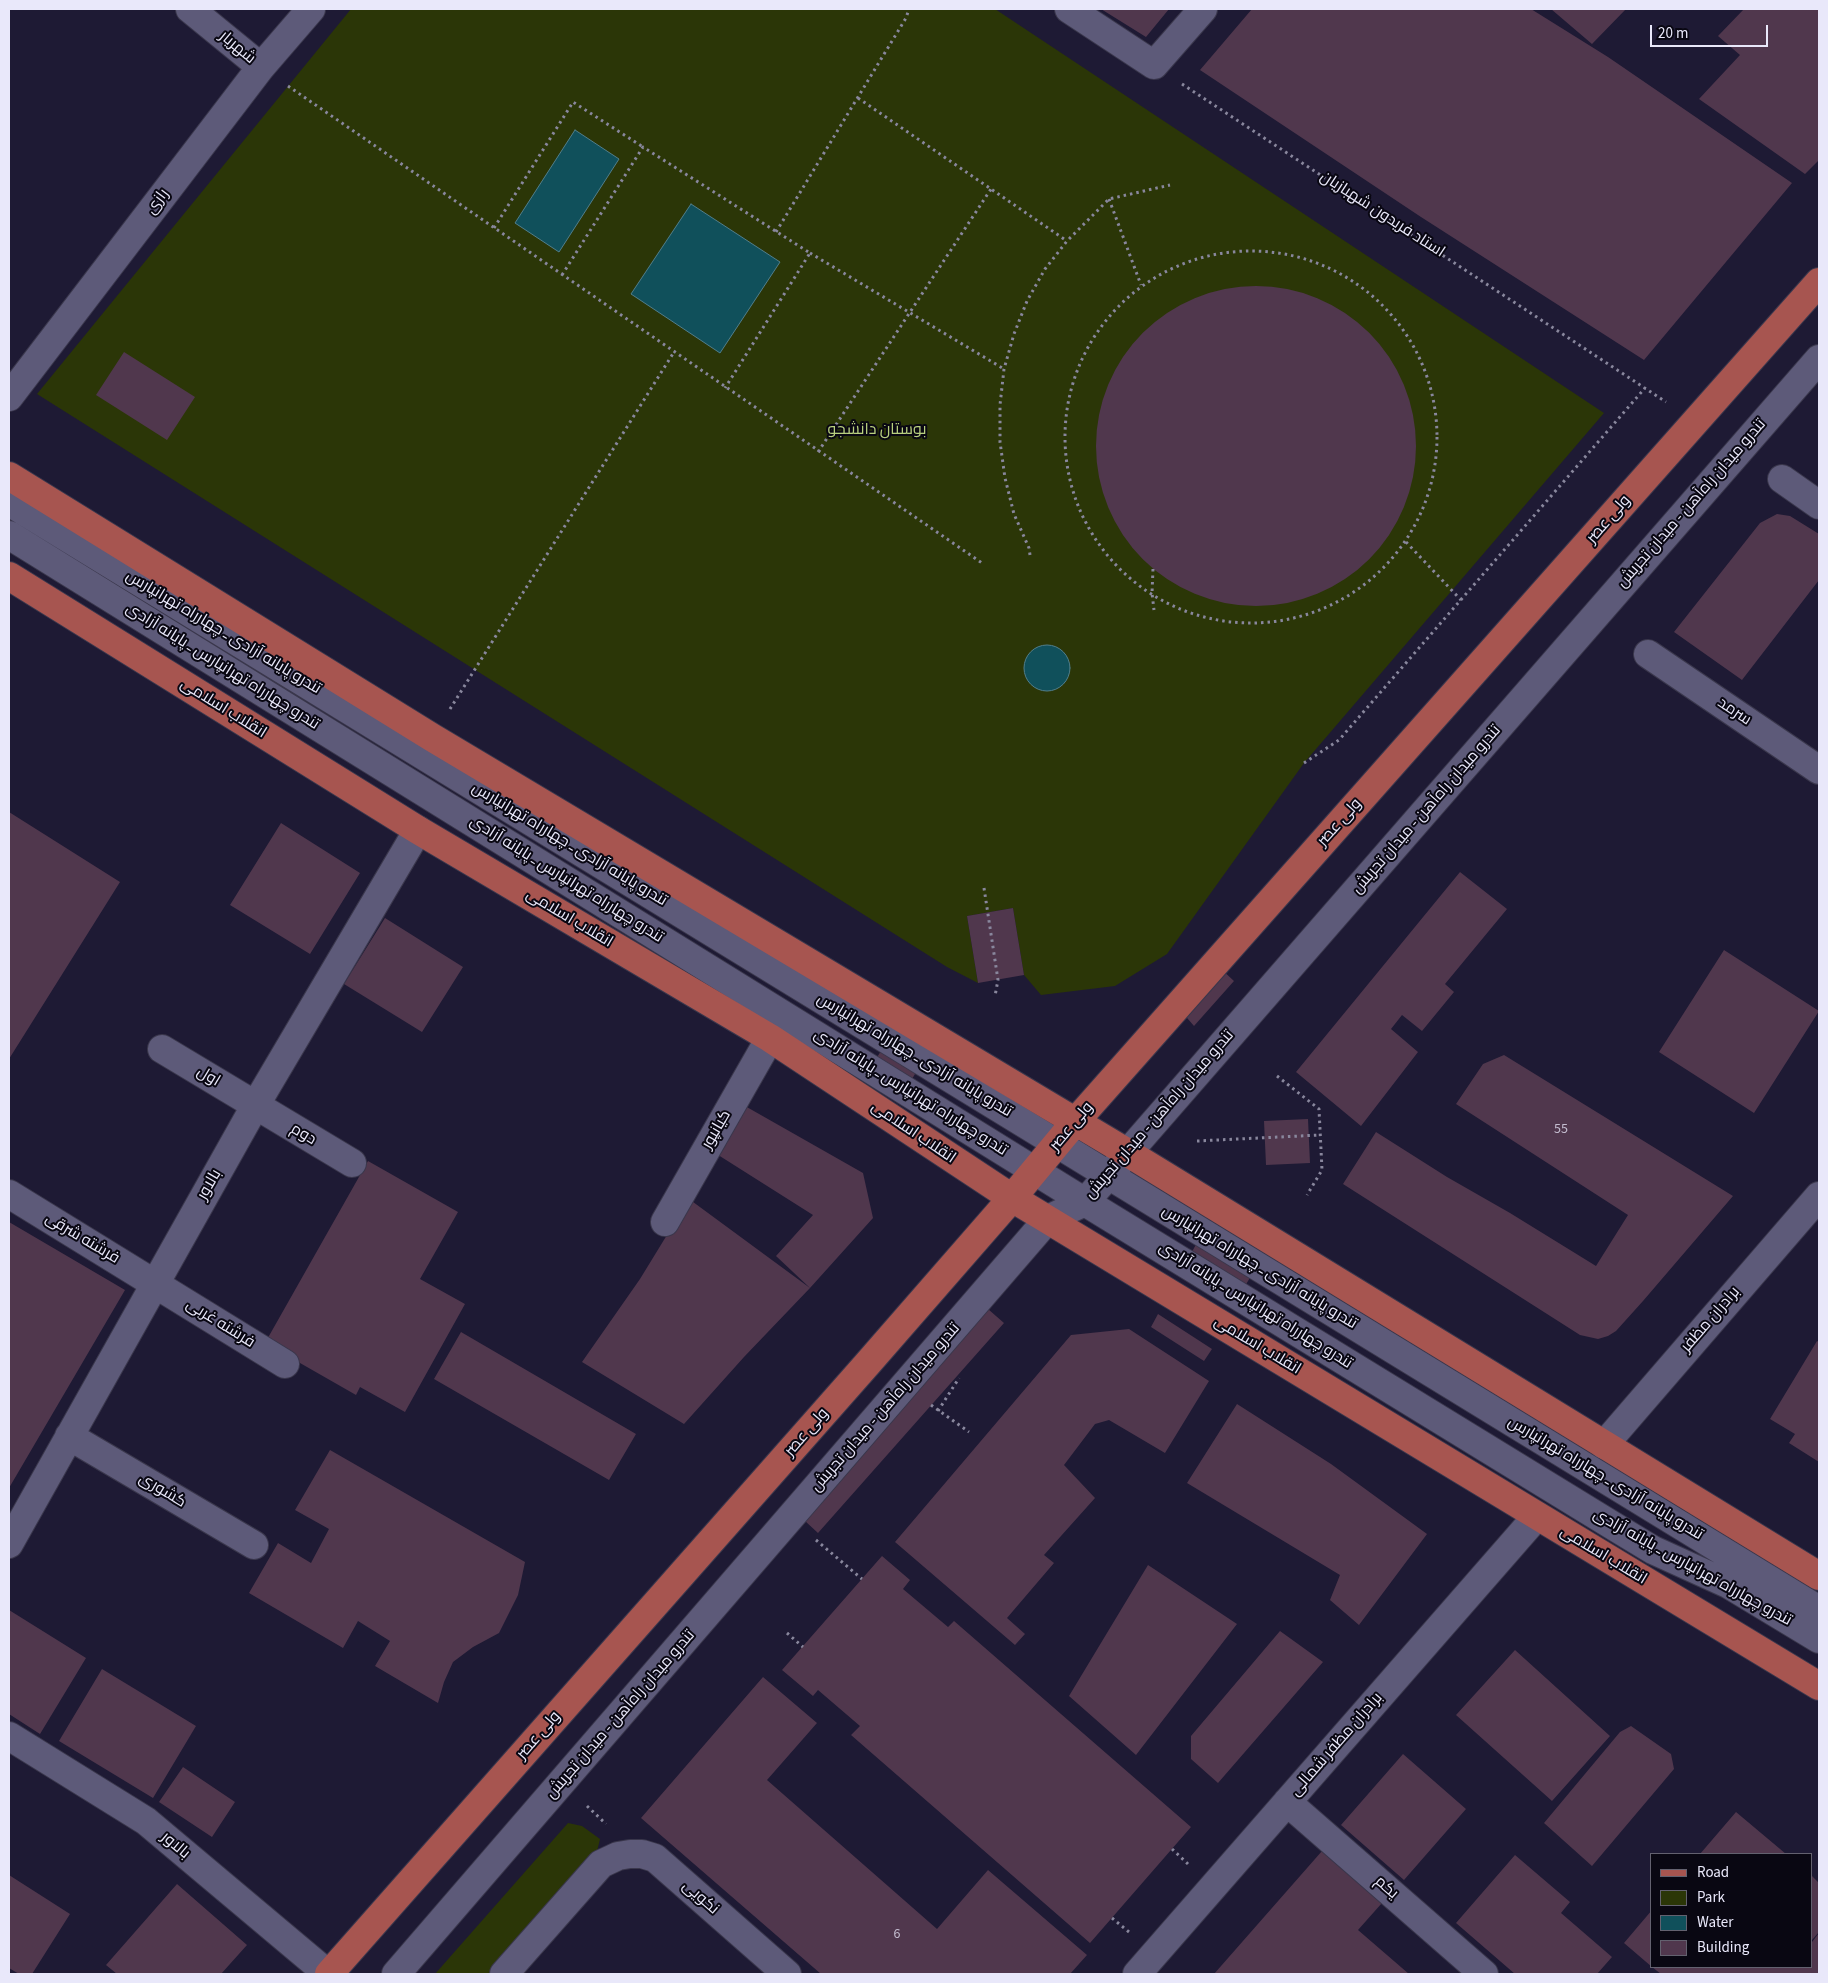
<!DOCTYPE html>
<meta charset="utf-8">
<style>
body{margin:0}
#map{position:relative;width:1828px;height:1983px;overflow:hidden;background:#1e1a34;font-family:"Source Sans 3",sans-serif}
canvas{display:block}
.frame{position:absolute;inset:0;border:10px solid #e9e8fa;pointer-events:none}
.legend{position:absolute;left:1650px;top:1853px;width:162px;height:115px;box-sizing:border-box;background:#090712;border:1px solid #63616f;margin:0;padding:6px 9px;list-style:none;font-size:15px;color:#e9e8fa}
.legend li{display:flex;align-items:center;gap:10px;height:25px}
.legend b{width:25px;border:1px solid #63616f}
.scale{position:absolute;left:1650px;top:25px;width:118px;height:22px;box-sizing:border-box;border:2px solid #e9e8fa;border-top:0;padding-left:6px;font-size:15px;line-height:18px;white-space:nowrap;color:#e9e8fa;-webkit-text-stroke:4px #090712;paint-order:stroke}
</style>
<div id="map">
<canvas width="1828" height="1983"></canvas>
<div class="frame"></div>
<ul class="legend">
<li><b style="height:6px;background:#a75550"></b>Road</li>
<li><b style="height:14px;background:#2b3607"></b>Park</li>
<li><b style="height:14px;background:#10505b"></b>Water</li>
<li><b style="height:14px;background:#50374d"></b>Building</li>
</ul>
<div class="scale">20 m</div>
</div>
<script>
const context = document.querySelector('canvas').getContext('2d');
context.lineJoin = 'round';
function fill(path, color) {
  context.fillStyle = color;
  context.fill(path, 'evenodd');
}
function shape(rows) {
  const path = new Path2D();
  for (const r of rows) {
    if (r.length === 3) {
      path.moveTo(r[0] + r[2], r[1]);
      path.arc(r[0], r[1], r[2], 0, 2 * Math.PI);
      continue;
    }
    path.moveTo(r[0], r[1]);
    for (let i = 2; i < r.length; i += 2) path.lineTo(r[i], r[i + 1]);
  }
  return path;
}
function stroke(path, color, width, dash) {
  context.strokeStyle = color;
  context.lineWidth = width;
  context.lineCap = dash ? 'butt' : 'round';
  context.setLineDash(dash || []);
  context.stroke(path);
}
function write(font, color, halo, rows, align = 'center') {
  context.font = font + ' "Source Sans 3",Cairo,sans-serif';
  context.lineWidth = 4;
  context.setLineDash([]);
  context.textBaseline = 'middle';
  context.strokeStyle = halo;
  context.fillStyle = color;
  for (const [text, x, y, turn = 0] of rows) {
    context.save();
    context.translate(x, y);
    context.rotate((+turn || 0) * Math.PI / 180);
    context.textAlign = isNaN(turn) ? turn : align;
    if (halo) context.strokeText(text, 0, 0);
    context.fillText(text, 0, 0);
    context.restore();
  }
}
fill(shape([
 [351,9,995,9,1604,413,1304,763,1167,954,1115,986,1041,995,1024,975,1013,908,967,916,978,983,947,967,37,394],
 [568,1823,582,1826,600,1839,596,1856,493,1974,435,1974]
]), '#2b3607');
const water = shape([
 [575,130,619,159,559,252,515,223,575,130],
 [691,204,780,262,720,353,631,294,691,204],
 [1047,668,23]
]);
fill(water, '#10505b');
stroke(water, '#517e8b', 1);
fill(shape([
 [1101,9,1169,9,1146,37],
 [1252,9,1531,9,1608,57,1792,183,1644,360,1421,217,1200,70],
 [1551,9,1626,9,1592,44],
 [1744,9,1819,9,1819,160,1805,174,1699,99,1740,55,1718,36],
 [1256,446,160],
 [124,352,195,397,167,440,96,395],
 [1777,514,1790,516,1819,534,1819,580,1742,680,1674,632,1760,523],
 [9,812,120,882,9,1059],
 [281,823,360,873,310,954,230,905],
 [1460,872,1507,909,1445,984,1454,992,1422,1031,1402,1015,1391,1029,1418,1052,1361,1126,1296,1072],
 [1013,908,1024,975,978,983,967,916],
 [385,918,463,967,422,1032,344,984],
 [1724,950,1819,1011,1754,1113,1659,1052],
 [1219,967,1234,981,1194,1026,1181,1011],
 [886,1043,921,1064,909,1084,874,1062],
 [1504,1055,1733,1196,1643,1301,1616,1331,1608,1336,1598,1339,1580,1335,1343,1184,1376,1132,1447,1177,1510,1213,1596,1266,1628,1215,1456,1104,1483,1064],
 [745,1106,863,1173,873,1218,810,1288,776,1256,813,1215,715,1153],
 [1308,1119,1310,1163,1266,1165,1264,1121],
 [368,1161,458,1212,420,1279,465,1304,405,1412,360,1387,356,1395,265,1343],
 [689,1199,810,1288,744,1357,684,1424,582,1362,640,1279],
 [9,1222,125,1290,9,1488],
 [1199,1239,1254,1271,1242,1291,1188,1259],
 [988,1309,1004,1323,818,1533,805,1521],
 [1158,1314,1212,1349,1204,1361,1151,1327],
 [1129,1329,1209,1381,1165,1453,1109,1420,1095,1424,1064,1465,1095,1498,1044,1555,1054,1563,1007,1618,1025,1634,1015,1645,895,1542,1071,1335],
 [461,1332,636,1434,609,1480,434,1379],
 [1817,1341,1819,1342,1819,1462,1789,1443,1795,1434,1770,1419],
 [1237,1404,1331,1464,1427,1534,1359,1625,1330,1600,1340,1575,1187,1483],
 [330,1450,525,1562,518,1595,499,1633,473,1647,453,1662,444,1682,438,1703,375,1666,390,1641,358,1621,343,1648,249,1593,278,1543,311,1563,329,1529,295,1510],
 [882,1556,910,1580,903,1589,948,1627,954,1621,1191,1827,1090,1943,851,1735,860,1726,818,1690,813,1696,782,1670],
 [1148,1565,1237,1624,1136,1755,1069,1696],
 [9,1610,86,1658,40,1734,9,1714],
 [1280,1631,1323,1662,1218,1783,1191,1759,1191,1736],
 [1515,1650,1610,1736,1552,1801,1456,1715],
 [102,1669,196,1726,153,1798,59,1741],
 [763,1677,817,1723,767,1780,937,1929,988,1870,1087,1955,1070,1974,821,1974,641,1818],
 [1631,1726,1671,1754,1674,1769,1592,1866,1544,1823,1620,1732],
 [1403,1754,1466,1809,1404,1880,1341,1825],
 [183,1767,235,1802,212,1837,159,1802],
 [1736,1812,1786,1854,1700,1854],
 [1322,1851,1382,1903,1358,1930,1409,1974,1214,1974],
 [1515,1855,1570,1902,1561,1913,1612,1957,1597,1974,1515,1974,1456,1923],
 [9,1875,70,1914,32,1974,19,1974,9,1968],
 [1812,1876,1819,1883,1819,1932,1812,1940],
 [177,1884,247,1945,221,1974,117,1974,106,1965],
 [1652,1910,1652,1967,1624,1943],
 [1819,1933,1819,1974,1661,1974,1652,1967,1790,1967,1786,1972,1790,1967,1812,1967,1812,1942]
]), '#50374d');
const minor = shape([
 [190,9,261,67],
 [1069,9,1154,65,1203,9],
 [9,397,261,67,311,9],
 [1782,479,1819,505],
 [9,502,1819,1610],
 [9,535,1085,1202,1620,1530,1653,1550,1728,1584,1819,1639],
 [1648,654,1819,770],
 [162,1049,352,1163],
 [9,1194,285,1364],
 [665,1222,770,1038],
 [69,1436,254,1545],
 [1604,1445,1819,1196],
 [9,1544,255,1106,418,830],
 [9,1736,146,1821,328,1974],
 [1287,1802,1484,1974],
 [396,1974,1048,1219,1085,1202,1819,359],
 [504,1974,601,1864,618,1856,630,1854,642,1854,655,1858,787,1974],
 [1137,1974,1537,1516]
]);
const major = shape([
 [9,476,433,738,1128,1153,1819,1576],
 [9,576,418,830,770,1038,1012,1198,1819,1686],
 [329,1974,869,1362,1012,1198,1075,1122,1819,282]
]);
stroke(minor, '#3a374c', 30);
stroke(major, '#3a374c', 30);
stroke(shape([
 [1182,84,1666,402],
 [288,86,982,563],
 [858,98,1067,241],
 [1109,199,1141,285],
 [494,228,573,102,643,147],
 [776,232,906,18,909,9],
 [1251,437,186],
 [810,253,1004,369],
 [562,275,643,147,810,253,725,388],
 [818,452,991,189],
 [1406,542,1461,600],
 [1030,555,1029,548,1014,514,1005,478,1000,442,1000,405,1004,369,1014,334,1027,301,1045,269,1067,241,1109,199,1170,185],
 [1153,569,1152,593,1154,610],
 [450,709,674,352],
 [1304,763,1339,740,1645,388],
 [984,888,998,980,995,996],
 [1277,1076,1319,1109,1322,1170,1307,1195],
 [1197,1141,1320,1135],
 [931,1405,969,1432],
 [938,1411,959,1378],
 [816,1540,862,1579],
 [787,1633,803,1647],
 [587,1806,606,1824],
 [1172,1849,1188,1864],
 [1112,1918,1129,1932]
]), '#89879d', 3, [2.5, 4]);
stroke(minor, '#5d5a79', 28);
stroke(major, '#a75550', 28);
write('14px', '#c3bccf', null, [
 ["55",1561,1130],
 ["6",897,1935]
]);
write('16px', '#e9e8fa', '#090712', [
 ["شهریار",237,48,40],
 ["رازی",158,202,-53],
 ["استاد فریدون شهبازیان",1382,215,33],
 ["تندرو میدان راه‌آهن - میدان تجریش",1692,504,-49],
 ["ولی عصر",1609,520,-49],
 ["تندرو پایانه آزادی ـ چهارراه تهرانپارس",223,633,31],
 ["تندرو چهارراه تهرانپارس ـ پایانه آزادی",222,667,32],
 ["انقلاب اسلامی",223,709,32],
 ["سرمد",1734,712,34],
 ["تندرو میدان راه‌آهن - میدان تجریش",1427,810,-49],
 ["ولی عصر",1340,823,-48],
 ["تندرو پایانه آزادی ـ چهارراه تهرانپارس",569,845,31],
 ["تندرو چهارراه تهرانپارس ـ پایانه آزادی",566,880,32],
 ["انقلاب اسلامی",569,919,31],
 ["تندرو پایانه آزادی ـ چهارراه تهرانپارس",914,1056,31],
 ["اول",208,1077,31],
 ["تندرو چهارراه تهرانپارس ـ پایانه آزادی",910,1093,32],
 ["تندرو میدان راه‌آهن - میدان تجریش",1160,1115,-49],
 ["ولی عصر",1072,1127,-50],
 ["کیانپور",717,1130,-60],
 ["انقلاب اسلامی",913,1133,34],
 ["دوم",303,1135,31],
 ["بالاور",210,1185,-60],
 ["فرشته شرقی",82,1239,31],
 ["تندرو پایانه آزادی ـ چهارراه تهرانپارس",1259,1268,31],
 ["تندرو چهارراه تهرانپارس ـ پایانه آزادی",1255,1306,32],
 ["برادران مظفر",1711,1320,-49],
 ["فرشته غربی",220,1324,32],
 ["انقلاب اسلامی",1257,1346,31],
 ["تندرو میدان راه‌آهن - میدان تجریش",886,1408,-49],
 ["ولی عصر",807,1433,-49],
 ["تندرو پایانه آزادی ـ چهارراه تهرانپارس",1605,1479,31],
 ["کشوری",162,1491,31],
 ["انقلاب اسلامی",1603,1556,31],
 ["تندرو چهارراه تهرانپارس ـ پایانه آزادی",1692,1568,29],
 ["تندرو میدان راه‌آهن - میدان تجریش",621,1715,-49],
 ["ولی عصر",539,1736,-49],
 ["برادران مظفر شمالی",1337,1745,-49],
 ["بالاور",175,1846,40],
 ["یکم",1386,1888,41],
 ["نکویی",700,1898,41]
]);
write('16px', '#b9d07f', '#090712', [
 ["بوستان دانشجو",877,430]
]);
</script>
